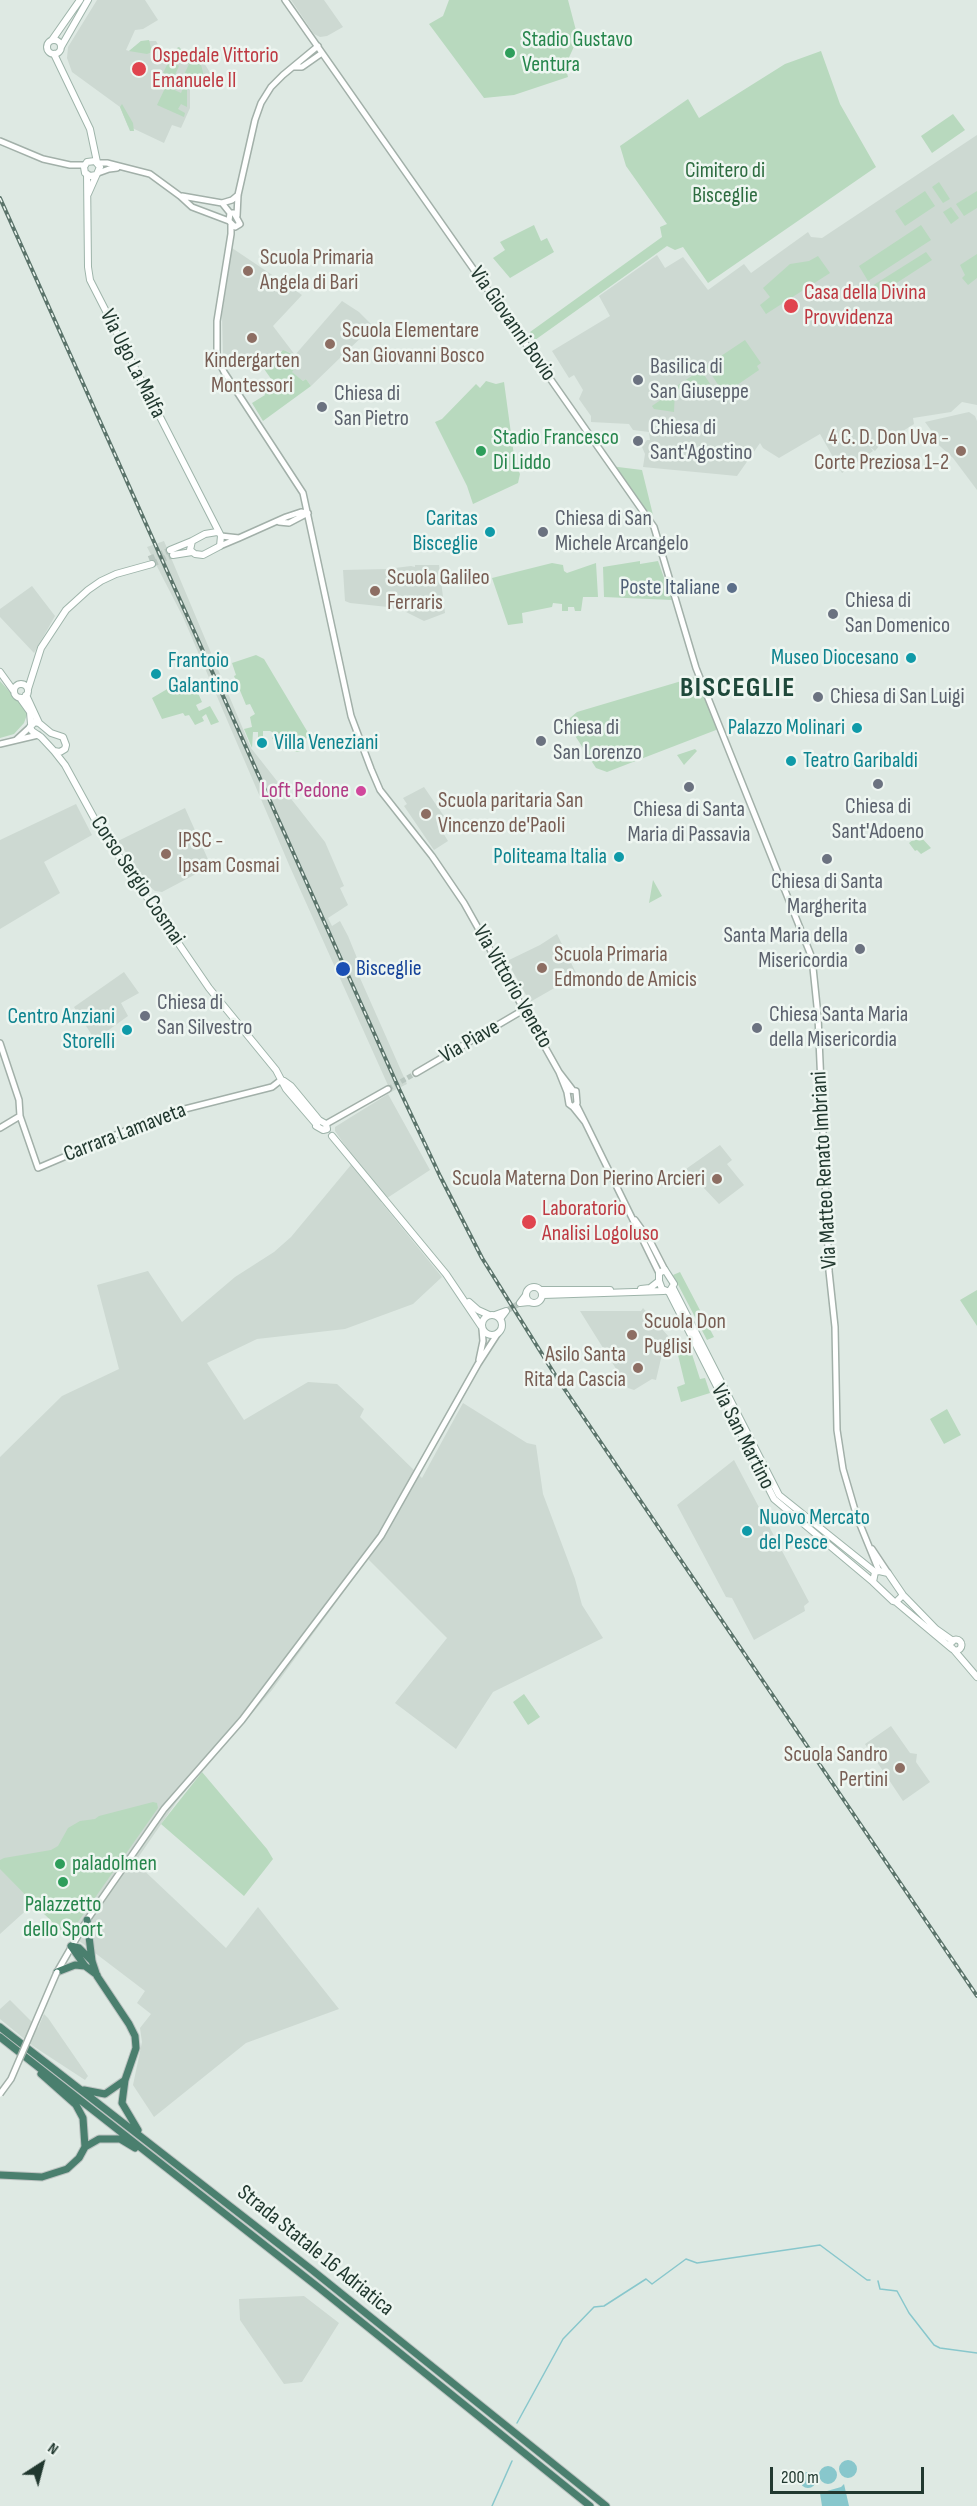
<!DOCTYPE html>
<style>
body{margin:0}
#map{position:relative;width:977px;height:2506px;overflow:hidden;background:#dee9e3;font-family:"Sofia Sans Condensed",sans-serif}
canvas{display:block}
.north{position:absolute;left:12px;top:2434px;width:60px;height:60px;-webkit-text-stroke:4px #eef6f1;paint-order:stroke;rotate:36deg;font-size:16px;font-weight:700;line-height:24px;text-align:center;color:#21382f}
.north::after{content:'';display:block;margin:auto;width:21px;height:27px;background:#21382f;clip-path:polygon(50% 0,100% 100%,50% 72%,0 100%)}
.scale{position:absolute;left:770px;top:2467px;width:154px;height:27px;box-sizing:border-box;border:3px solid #21382f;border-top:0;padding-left:8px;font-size:18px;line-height:21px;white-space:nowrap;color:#21382f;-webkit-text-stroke:4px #eef6f1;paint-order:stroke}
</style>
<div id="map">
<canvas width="977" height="2506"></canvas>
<div class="north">N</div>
<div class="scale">200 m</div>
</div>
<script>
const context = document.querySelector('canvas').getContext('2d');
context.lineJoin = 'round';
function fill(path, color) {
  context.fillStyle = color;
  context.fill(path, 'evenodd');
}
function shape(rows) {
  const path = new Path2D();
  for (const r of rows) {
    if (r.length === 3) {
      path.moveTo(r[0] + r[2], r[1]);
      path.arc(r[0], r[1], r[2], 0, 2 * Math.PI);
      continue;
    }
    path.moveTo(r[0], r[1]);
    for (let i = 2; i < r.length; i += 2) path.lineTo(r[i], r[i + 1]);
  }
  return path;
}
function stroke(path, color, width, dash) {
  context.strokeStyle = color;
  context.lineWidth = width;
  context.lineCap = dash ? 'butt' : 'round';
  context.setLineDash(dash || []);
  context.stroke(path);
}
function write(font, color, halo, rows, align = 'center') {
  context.font = font + ' "Sofia Sans Condensed",sans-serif';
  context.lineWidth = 5;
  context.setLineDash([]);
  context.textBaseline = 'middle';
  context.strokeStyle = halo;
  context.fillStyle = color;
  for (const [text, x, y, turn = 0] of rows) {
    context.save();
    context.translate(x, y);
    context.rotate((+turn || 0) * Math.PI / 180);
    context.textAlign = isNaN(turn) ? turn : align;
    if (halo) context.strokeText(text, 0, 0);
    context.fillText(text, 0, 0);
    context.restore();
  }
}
fill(shape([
 [97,0,145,0,158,20,143,29,135,30,126,50,129,51,141,41,156,41,168,62,175,49,179,47,186,55,200,65,204,63,211,74,190,89,190,108,181,128,172,125,164,143,128,126,120,107,72,72,67,58,68,47],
 [291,0,324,0,343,27,327,36,320,37,314,34],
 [977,135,977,405,962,402,951,412,913,418,914,424,879,446,875,451,870,447,873,451,842,473,820,434,779,458,763,448,760,443,737,476,643,467,645,454,642,447,647,440,650,440,649,432,633,430,629,424,591,422,591,416,579,399,583,390,574,375,569,378,552,351,610,316,599,296,657,255,665,268,683,257,708,290,744,264,751,273,808,232,811,237,822,238],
 [232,248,302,295,273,326,295,355,342,301,359,312,373,326,311,386,306,379,303,381,291,372,292,354,289,352,281,351,274,360,223,356,222,314],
 [969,412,975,416,977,421,977,490,953,458,930,437,933,433,925,422],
 [164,541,251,748,325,842,344,886,340,888,348,905,328,918,332,926,340,921,348,936,364,975,360,978,407,1084,391,1092,290,867,183,617,147,547],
 [415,565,439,565,445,613,424,621,404,611,388,607,350,603,345,601,343,570,387,569,411,566,415,567],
 [32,586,55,616,34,653,0,617,0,609],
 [424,787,448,822,440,828,448,841,434,850,404,806,407,804,403,798],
 [76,804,92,835,44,862,60,893,0,929,0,840],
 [185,808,211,866,162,892,155,891,149,886,118,841],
 [557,934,577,975,530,1002,507,961,540,945],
 [124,972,139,993,121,1003,128,1016,95,1040,74,1007],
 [388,1094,430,1170,381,1202,442,1277,413,1304,345,1329,257,1339,207,1363,244,1420,308,1382,337,1384,364,1409,360,1417,422,1478,463,1403,527,1443,536,1445,543,1494,575,1579,582,1605,603,1638,493,1692,456,1749,395,1703,447,1638,368,1559,272,1690,177,1801,135,1862,226,1948,258,1907,339,2009,246,2043,154,2117,133,2085,142,2042,140,2028,151,2014,137,2003,145,1991,32,1905,0,1934,0,1457,62,1396,119,1369,97,1285,148,1271,182,1322,235,1277,274,1252,291,1237,355,1160,335,1131,335,1127],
 [720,1145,732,1160,727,1164,744,1185,719,1204,686,1169],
 [643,1308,670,1338,663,1350,656,1380,652,1379,634,1390,628,1388,580,1311,641,1311],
 [734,1460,809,1602,804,1606,805,1611,754,1640,732,1598,726,1597,677,1505],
 [891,1726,910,1753,917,1754,916,1762,930,1782,903,1801,865,1744],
 [10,2000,38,2028,44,2014,48,2018,88,2076,85,2080,33,2046,0,2019,0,2009],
 [304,2296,339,2323,302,2382,284,2384,240,2320,239,2299]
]), '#cdd9d2');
fill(shape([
 [449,0,568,0,578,38,565,66,568,77,514,95,484,98,429,24,443,16],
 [149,40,151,48,158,45,160,49,147,54,129,51,141,41],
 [179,47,186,55,201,65,203,72,203,76,187,87,187,107,181,104,178,109,185,113,184,117,157,105,166,86,181,93,187,79,183,77,189,64,183,61,185,57,177,48],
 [175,49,179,55,175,63,179,66,174,77,163,73],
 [821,51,840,104,876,167,708,283,683,247,675,250,667,246,535,340,530,332,662,237,660,227,667,224,626,166,620,146,688,99,699,118,785,64],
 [122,104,133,123,134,131,130,131,120,107],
 [953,114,965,130,932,153,921,136],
 [939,182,950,199,943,203,932,187],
 [925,191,935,206,905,226,895,211],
 [977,191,977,208,964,216,956,204],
 [951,207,959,218,951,224,943,212],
 [534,225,541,241,547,238,554,252,510,278,493,258,505,250,500,242],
 [921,225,931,240,868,281,859,266],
 [926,252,932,260,878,295,872,286],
 [977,254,977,278,968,285,962,278,965,275,960,265],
 [818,256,830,273,766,314,760,305,770,297,763,288,790,264,809,261],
 [745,340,761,363,757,366,759,370,724,394,706,366],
 [283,350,295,355,298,364,292,372,303,381,306,379,311,386,263,421,252,403,265,395,263,390,274,383,257,359,274,360],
 [701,370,718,396,709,397,708,391,678,389,678,385],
 [486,381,496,384,504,382,515,463,520,474,518,483,473,504,467,486,435,422,442,419,476,384,480,388],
 [675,390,674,412,654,409,652,406],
 [610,466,642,470,653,515,646,517],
 [640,561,640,564,658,561,672,600,604,597,603,567],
 [552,563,563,565,564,571,567,573,596,563,598,597,583,597,581,611,575,611,574,607,568,607,568,611,562,611,562,604,553,603,552,607,522,613,523,623,508,625,492,578],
 [256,655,264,659,310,736,296,745,300,752,276,749,277,739,272,739,272,732,270,731,263,731,263,738,258,738,258,732,253,732,252,748,244,729,252,727,250,717,255,714,250,704,246,705,234,676,236,675,232,663],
 [695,677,717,727,716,730,607,772,596,768,570,728,570,718,577,712],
 [0,681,28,712,24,723,14,734,0,738],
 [169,688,183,689,186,694,193,691,195,694,198,693,202,702,196,705,199,711,210,706,219,722,211,725,206,714,202,717,204,721,195,725,189,715,185,716,183,713,162,719,152,698],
 [695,749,697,751,684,765,677,755],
 [919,835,931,848,921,854,917,850,915,851,909,843],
 [653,880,662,896,649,903],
 [680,1272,714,1337,707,1340,673,1275],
 [977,1290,977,1326,960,1300],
 [691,1351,700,1379,705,1378,710,1393,681,1402,677,1387,685,1384,678,1355],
 [947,1409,961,1435,944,1444,930,1419],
 [524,1694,540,1717,528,1725,513,1702],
 [202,1772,267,1849,273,1859,244,1896,161,1824],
 [153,1802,157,1803,158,1808,73,1929,69,1931,63,1933,0,1869,0,1860,4,1858,51,1850,58,1846,68,1828,80,1821,95,1819,99,1816]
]), '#b8d9be');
fill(shape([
 [848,2469,9],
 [828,2475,9],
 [808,2480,8],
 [844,2484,849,2506,822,2506,820,2493,841,2487]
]), '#88c7cc');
stroke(shape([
 [878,2281,880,2289,897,2291,909,2313,934,2345,940,2348,977,2353],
 [517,2423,563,2339,594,2307,604,2306,646,2279,652,2284,686,2259,697,2263,820,2245,867,2280,870,2280],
 [492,2506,512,2461]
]), '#88c7cc', 1.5);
stroke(shape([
 [388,1089,416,1073]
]), '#b8c6bf', 5, [5, 2.5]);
stroke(shape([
 [149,559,170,550],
 [152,564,173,555],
 [506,1311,520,1303]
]), '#b8c6bf', 6, [6, 3]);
const tertiary = shape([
 [285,0,654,527,696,668,812,958,818,1016,829,1271,835,1327,837,1430,843,1469,857,1517,879,1571],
 [295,67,302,67,322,53],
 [0,141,43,159,70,165,84,165],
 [98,163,107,163,150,174,180,196,192,207,229,221,235,227,240,224,234,213,230,213,229,221],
 [98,173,109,169,117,168],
 [182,196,222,203,230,213],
 [222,203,232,200,238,195],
 [237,216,238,195,255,120,261,103,271,87,283,75,318,46],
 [231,225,231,234,217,321,217,358,224,372,303,493,351,716,371,769,380,790,432,856,464,903,559,1072],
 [279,522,289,523,308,513],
 [239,538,286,517,301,512,308,513],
 [220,546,239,538,221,536],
 [16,740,30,727],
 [0,744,38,735],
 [0,1043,19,1100,20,1116,38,1168,165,1114,272,1087,281,1080],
 [416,1073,525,1009],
 [569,1090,576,1091,577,1103,573,1107,569,1104,567,1092,569,1090],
 [567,1092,559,1072,572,1089],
 [573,1107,585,1122,576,1104],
 [585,1122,659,1273],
 [326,1124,388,1089],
 [0,1128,20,1116],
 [635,1220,650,1241,665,1270],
 [479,1360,483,1341,482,1329],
 [872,1549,888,1573],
 [57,1972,87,1920,164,1809,242,1720,381,1536,478,1364,498,1333]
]);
const secondary = shape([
 [52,40,80,0],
 [54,47,7],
 [61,47,88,0],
 [54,54,90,129,97,162],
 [87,174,88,267,90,280,221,536,220,546,203,555,195,554,190,550,192,541,205,534,217,532],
 [88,194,100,167,95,161,87,162,84,167,85,173,90,176,96,175],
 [170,550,192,541],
 [173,555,192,552],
 [0,672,13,690],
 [21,691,7],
 [28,689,41,648,66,610,88,590,101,581,116,574,152,564],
 [26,695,39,723],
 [20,698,30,712,31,724],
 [35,722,39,723,51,733,63,737,66,745,65,749,60,752,54,751,41,737,32,731,30,727,35,722],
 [54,751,65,765,99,827,209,988,276,1070,286,1089,316,1124],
 [284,1081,291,1086,319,1120,326,1124,327,1129,323,1130,316,1126,319,1120],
 [332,1136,446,1274,481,1326],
 [665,1270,674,1284,669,1292,662,1289,659,1281,659,1273,665,1270],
 [534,1295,8],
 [673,1288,779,1495,875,1572],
 [641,1289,650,1288,659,1281],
 [541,1290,610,1290],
 [669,1292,774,1499,873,1582],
 [526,1295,520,1303,529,1302],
 [543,1295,664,1291],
 [469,1302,478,1310,489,1315],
 [492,1325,10],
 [495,1315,506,1311,500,1319],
 [903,1595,896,1602,893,1601,873,1582,875,1572,879,1571,888,1573,903,1595,936,1629,953,1641],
 [896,1602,951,1648],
 [956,1645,5.5],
 [953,1649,977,1677]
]);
const trunk = shape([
 [87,1920,92,1961,97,1976,129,2024,135,2036,136,2048,125,2080,122,2103,138,2130],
 [71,1946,85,1966,97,1975],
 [71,1946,79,1948,92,1961],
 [57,1972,75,1965,85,1966],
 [0,2027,312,2270,606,2506],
 [0,2037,318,2287,590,2506],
 [84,2090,105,2094,125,2080],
 [85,2147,99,2139,120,2139,135,2148],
 [0,2175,42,2177,67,2169,79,2158,85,2147,83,2118,76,2105,41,2074]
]);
stroke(tertiary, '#a2b0a9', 8);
stroke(secondary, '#9eb4aa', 8);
stroke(trunk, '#bcc3c1', 9);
stroke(tertiary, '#fff', 5);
stroke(secondary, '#fff', 6);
stroke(trunk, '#4a7f6e', 7);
const rail = shape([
 [0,198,400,1091,440,1176,482,1258,557,1378,977,1996]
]);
stroke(rail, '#5b746b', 4);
stroke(rail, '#eef6f1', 1.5, [4.5]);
const tertiaryBridge = shape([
 [0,2094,11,2079,57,1972]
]);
stroke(tertiaryBridge, '#a2b0a9', 8, []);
stroke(tertiaryBridge, '#fff', 5);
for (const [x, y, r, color] of [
 [510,53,6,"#2e9e5b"],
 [139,69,8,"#e0444e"],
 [248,271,6,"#8d6e63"],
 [791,306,8,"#e0444e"],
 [252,338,6,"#8d6e63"],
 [330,344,6,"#8d6e63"],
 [638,380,6,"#6b7280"],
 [322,407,6,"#6b7280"],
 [638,441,6,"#6b7280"],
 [481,451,6,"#2e9e5b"],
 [961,451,6,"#8d6e63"],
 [490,532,6,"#0f9aa8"],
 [543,532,6,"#6b7280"],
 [732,588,6,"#5c6f8a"],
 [375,591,6,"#8d6e63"],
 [833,614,6,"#6b7280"],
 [911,658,6,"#0f9aa8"],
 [156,674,6,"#0f9aa8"],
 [818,697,6,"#6b7280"],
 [857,728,6,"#0f9aa8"],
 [541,741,6,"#6b7280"],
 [262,743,6,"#0f9aa8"],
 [791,761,6,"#0f9aa8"],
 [878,784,6,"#6b7280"],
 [689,787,6,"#6b7280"],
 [361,791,6,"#d1479c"],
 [426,814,6,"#8d6e63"],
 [166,854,6,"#8d6e63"],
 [619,857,6,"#0f9aa8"],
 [827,859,6,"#6b7280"],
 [860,949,6,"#6b7280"],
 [542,968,6,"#8d6e63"],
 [343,969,8,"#1a4fb4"],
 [145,1016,6,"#6b7280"],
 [757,1028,6,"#6b7280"],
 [127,1030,6,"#0f9aa8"],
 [717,1179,6,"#8d6e63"],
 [529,1222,8,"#e0444e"],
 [632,1335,6,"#8d6e63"],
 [638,1368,6,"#8d6e63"],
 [747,1531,6,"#0f9aa8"],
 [900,1768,6,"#8d6e63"],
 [60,1864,6,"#2e9e5b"],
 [63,1882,6,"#2e9e5b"]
]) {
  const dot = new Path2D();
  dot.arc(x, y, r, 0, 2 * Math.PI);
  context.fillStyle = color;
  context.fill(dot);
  stroke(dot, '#eef6f1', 2);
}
write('22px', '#27864d', '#eef6f1', [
 ["Stadio Gustavo",522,40],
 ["Ventura",522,65],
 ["Stadio Francesco",493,438],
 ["Di Liddo",493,463],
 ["paladolmen",72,1864],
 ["Palazzetto",63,1905,"center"],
 ["dello Sport",63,1930,"center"]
], 'left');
write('22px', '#be3a42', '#eef6f1', [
 ["Ospedale Vittorio",152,56],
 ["Emanuele II",152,81],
 ["Casa della Divina",804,293],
 ["Provvidenza",804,318],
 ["Laboratorio",542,1209],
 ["Analisi Logoluso",542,1234]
], 'left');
write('22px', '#2d6c40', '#eef6f1', [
 ["Cimitero di",725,171],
 ["Bisceglie",725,196]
]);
write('22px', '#785e54', '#eef6f1', [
 ["Scuola Primaria",260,258],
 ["Angela di Bari",260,283],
 ["Scuola Elementare",342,331],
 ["San Giovanni Bosco",342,356],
 ["Kindergarten",252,361,"center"],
 ["Montessori",252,386,"center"],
 ["4 C. D. Don Uva -",949,438,"right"],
 ["Corte Preziosa 1-2",949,463,"right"],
 ["Scuola Galileo",387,578],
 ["Ferraris",387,603],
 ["Scuola paritaria San",438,801],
 ["Vincenzo de'Paoli",438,826],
 ["IPSC -",178,841],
 ["Ipsam Cosmai",178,866],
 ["Scuola Primaria",554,955],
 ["Edmondo de Amicis",554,980],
 ["Scuola Materna Don Pierino Arcieri",705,1179,"right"],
 ["Scuola Don",644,1322],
 ["Puglisi",644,1347],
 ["Asilo Santa",626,1355,"right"],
 ["Rita da Cascia",626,1380,"right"],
 ["Scuola Sandro",888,1755,"right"],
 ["Pertini",888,1780,"right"]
], 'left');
write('22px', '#21382f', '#eef6f1', [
 ["Via Giovanni Bovio",512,324,55],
 ["Via Ugo La Malfa",132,364,63],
 ["Corso Sergio Cosmai",137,881,56],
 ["Via Vittorio Veneto",512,987,60],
 ["Via Piave",470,1042,-30],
 ["Carrara Lamaveta",125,1133,-21],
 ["Via Matteo Renato Imbriani",825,1170,-93],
 ["Via San Martino",742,1437,63],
 ["Strada Statale 16 Adriatica",315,2251,39]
]);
write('22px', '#5b616d', '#eef6f1', [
 ["Basilica di",650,367],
 ["San Giuseppe",650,392],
 ["Chiesa di",334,394],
 ["San Pietro",334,419],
 ["Chiesa di",650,428],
 ["Sant'Agostino",650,453],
 ["Chiesa di San",555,519],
 ["Michele Arcangelo",555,544],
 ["Chiesa di",845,601],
 ["San Domenico",845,626],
 ["Chiesa di San Luigi",830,697],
 ["Chiesa di",553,728],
 ["San Lorenzo",553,753],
 ["Chiesa di",878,807,"center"],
 ["Sant'Adoeno",878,832,"center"],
 ["Chiesa di Santa",689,810,"center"],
 ["Maria di Passavia",689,835,"center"],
 ["Chiesa di Santa",827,882,"center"],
 ["Margherita",827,907,"center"],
 ["Santa Maria della",848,936,"right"],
 ["Misericordia",848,961,"right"],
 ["Chiesa di",157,1003],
 ["San Silvestro",157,1028],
 ["Chiesa Santa Maria",769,1015],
 ["della Misericordia",769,1040]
], 'left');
write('22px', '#0d838f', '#eef6f1', [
 ["Caritas",478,519],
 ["Bisceglie",478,544],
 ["Museo Diocesano",899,658],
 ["Frantoio",168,661,"left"],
 ["Galantino",168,686,"left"],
 ["Palazzo Molinari",845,728],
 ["Villa Veneziani",274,743,"left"],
 ["Teatro Garibaldi",803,761,"left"],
 ["Politeama Italia",607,857],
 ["Centro Anziani",115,1017],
 ["Storelli",115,1042],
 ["Nuovo Mercato",759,1518,"left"],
 ["del Pesce",759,1543,"left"]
], 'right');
write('22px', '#4e5e75', '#eef6f1', [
 ["Poste Italiane",720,588]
], 'right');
write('22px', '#b23c85', '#eef6f1', [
 ["Loft Pedone",349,791]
], 'right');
write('22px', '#164399', '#eef6f1', [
 ["Bisceglie",356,969]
], 'left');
context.letterSpacing = '1.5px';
write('bold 28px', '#1e483a', '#eef6f1', [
 ["BISCEGLIE",738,689]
]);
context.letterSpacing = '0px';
</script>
